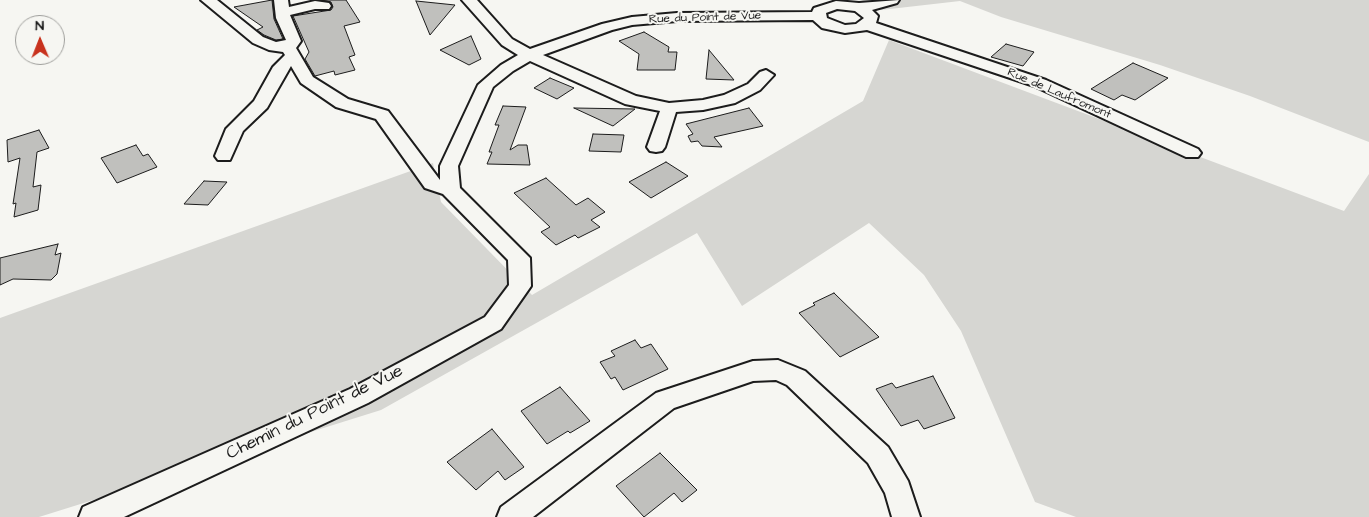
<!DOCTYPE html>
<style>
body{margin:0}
#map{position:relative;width:1369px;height:517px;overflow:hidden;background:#f6f6f2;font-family:"Architects Daughter",sans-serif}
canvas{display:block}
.north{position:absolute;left:15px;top:15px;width:50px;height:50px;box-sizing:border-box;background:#f6f6f2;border:1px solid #9f9f9c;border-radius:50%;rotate:359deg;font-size:14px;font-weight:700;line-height:20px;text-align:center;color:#1c1c1c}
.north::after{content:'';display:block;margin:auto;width:18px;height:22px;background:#c8321e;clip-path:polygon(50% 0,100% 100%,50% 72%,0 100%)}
</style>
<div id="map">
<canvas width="1369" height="517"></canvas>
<div class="north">N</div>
</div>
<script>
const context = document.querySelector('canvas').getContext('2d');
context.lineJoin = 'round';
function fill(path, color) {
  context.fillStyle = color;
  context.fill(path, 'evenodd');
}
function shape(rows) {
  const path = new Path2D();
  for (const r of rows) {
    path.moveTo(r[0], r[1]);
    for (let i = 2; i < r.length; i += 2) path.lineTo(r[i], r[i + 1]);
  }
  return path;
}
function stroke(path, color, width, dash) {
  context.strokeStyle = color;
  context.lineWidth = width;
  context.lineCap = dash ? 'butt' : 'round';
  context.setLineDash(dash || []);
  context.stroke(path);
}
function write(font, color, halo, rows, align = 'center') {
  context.font = font + ' "Architects Daughter",sans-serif';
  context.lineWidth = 4;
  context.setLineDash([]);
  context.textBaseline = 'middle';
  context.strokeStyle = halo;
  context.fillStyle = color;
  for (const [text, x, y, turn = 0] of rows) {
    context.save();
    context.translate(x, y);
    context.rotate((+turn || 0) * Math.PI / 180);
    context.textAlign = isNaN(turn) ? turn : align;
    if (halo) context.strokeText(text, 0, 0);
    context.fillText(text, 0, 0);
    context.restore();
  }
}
fill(shape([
 [861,0,1369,0,1369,142,1250,96,1160,65,1001,17,960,1,881,10],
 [889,40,1344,211,1369,174,1369,517,1076,517,1035,502,961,331,924,275,869,223,742,306,697,233,381,410,39,517,0,517,0,318,433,163,441,202,532,295,863,101]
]), '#d6d6d2');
const building = shape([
 [272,0,274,19,283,39,276,40,264,35,257,30,263,27,234,7,272,0],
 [321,0,346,0,360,22,344,26,355,55,349,57,355,70,335,75,334,71,315,76,305,59,309,52,293,16,331,10,333,7,331,2,321,0],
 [416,1,455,5,430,35,416,1],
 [644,32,669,47,668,52,677,52,675,70,637,70,639,54,619,41,644,32],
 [471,36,481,59,469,65,440,50,471,36],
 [1006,44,1034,52,1023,66,991,57,1006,44],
 [709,50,734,80,706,79,709,50],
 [1133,63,1168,78,1135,100,1122,95,1114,100,1091,89,1133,63],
 [550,78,574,88,557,99,534,88,550,78],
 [503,106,526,107,510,150,518,145,527,145,530,165,487,164,492,152,489,152,499,125,495,125,503,106],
 [574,108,635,109,613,126,574,108],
 [749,108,763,126,714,137,722,147,702,146,698,141,691,142,688,136,693,134,686,124,749,108],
 [39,130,49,148,37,152,33,187,41,185,38,210,14,217,16,203,13,204,20,158,8,162,7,140,39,130],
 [593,134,624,135,621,152,589,151,593,134],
 [136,145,143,156,148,154,157,167,117,183,101,158,136,145],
 [666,162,688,176,651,198,629,182,666,162],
 [546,178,576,205,588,198,605,212,591,220,600,227,578,238,575,235,556,245,541,232,550,227,514,193,546,178],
 [204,181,227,182,208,205,184,204,204,181],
 [58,244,55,255,61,253,57,274,51,280,13,279,0,285,0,258,58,244],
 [834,293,879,337,840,357,799,313,815,305,813,303,834,293],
 [635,340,641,348,651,344,668,369,623,390,615,377,611,379,600,362,615,356,611,351,635,340],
 [933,376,955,418,924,429,918,420,901,426,876,389,892,383,896,388,933,376],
 [560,387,590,421,570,433,568,431,547,444,521,411,560,387],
 [492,429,524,467,505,480,498,471,476,490,447,462,492,429],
 [660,453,697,490,682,502,674,493,644,517,616,486,660,453]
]);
fill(building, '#c0c0bd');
stroke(building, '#1c1c1c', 1);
const minor = shape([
 [201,0,217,0,263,37,276,42,286,40,276,18,274,0,288,0,289,7,315,1,329,3,331,6,329,9,315,9,290,15,301,41,296,48,313,77,348,99,388,111,440,180,440,166,478,85,501,65,518,55,502,45,462,0,477,0,512,39,530,49,602,24,632,17,677,13,812,12,814,8,836,1,859,3,899,0,897,3,872,10,878,16,876,23,1046,80,1198,149,1201,153,1198,157,1186,157,1034,86,867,30,845,33,822,28,813,20,677,21,632,25,612,30,543,55,636,96,669,103,703,100,724,95,748,84,760,72,766,70,774,75,760,90,735,103,703,110,676,112,665,147,662,151,656,152,650,151,647,147,660,111,625,104,530,61,513,71,493,87,458,166,460,188,530,258,531,286,501,329,368,403,124,517,79,517,83,507,350,389,485,317,509,285,508,260,443,194,425,188,376,119,336,107,301,83,291,66,267,108,243,131,230,160,218,160,215,156,226,129,254,101,273,67,285,55,283,52,269,50,253,43,201,0],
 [837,9,855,11,864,18,856,24,845,25,827,18,826,13,837,9],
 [778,360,805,371,888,447,908,481,920,517,892,517,885,493,868,463,787,385,776,380,753,381,674,408,533,517,497,517,501,507,656,393,753,361,778,360]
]);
stroke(minor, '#1c1c1c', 4);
fill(minor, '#f6f6f2');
write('12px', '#1c1c1c', '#f6f6f2', [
 ["Rue du Point de Vue",705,18,-2],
 ["Rue de Laufromont",1059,94,23]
]);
write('18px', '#1c1c1c', '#f6f6f2', [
 ["Chemin du Point de Vue",315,413,-26]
]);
</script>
